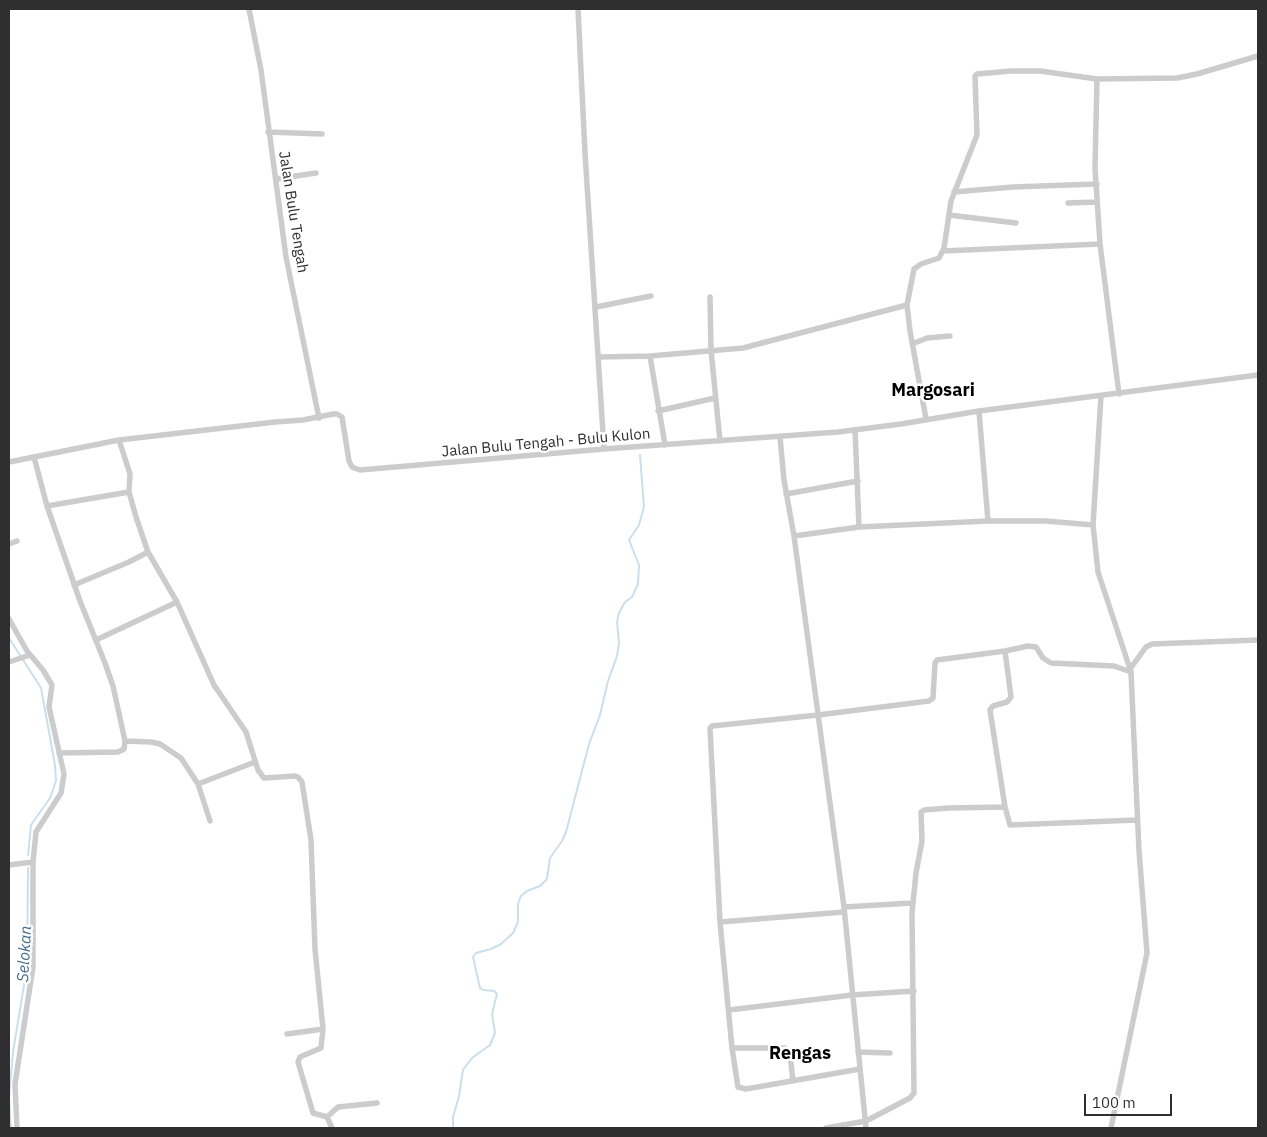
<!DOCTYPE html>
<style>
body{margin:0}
#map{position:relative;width:1267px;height:1137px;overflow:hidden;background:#fff;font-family:"IBM Plex Sans",sans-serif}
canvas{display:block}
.frame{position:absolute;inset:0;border:10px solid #2f2f2f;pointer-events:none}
.scale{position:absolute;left:1084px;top:1094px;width:88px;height:22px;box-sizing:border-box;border:2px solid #2f2f2f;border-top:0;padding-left:6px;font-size:15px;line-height:18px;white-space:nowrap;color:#2f2f2f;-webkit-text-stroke:4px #fff;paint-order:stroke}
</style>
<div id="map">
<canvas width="1267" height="1137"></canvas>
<div class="frame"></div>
<div class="scale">100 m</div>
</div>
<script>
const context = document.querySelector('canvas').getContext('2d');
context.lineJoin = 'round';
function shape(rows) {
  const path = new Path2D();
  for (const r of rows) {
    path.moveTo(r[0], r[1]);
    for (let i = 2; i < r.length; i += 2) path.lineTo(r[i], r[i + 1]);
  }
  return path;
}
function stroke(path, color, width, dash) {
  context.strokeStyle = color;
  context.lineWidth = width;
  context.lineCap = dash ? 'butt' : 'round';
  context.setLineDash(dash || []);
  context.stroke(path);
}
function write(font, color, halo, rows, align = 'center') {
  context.font = font + ' "IBM Plex Sans",sans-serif';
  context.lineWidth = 5;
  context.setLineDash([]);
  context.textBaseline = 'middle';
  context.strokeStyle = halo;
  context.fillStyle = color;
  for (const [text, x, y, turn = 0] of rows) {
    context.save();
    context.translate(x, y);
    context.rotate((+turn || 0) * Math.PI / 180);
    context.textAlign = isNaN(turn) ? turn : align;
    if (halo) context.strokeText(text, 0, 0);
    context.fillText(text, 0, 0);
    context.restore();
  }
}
stroke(shape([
 [9,638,41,688,55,765,56,781,50,798,31,825,28,855],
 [11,1128,9,1098,13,1052,27,967,28,868],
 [453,1128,453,1117,459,1096,463,1070,472,1058,490,1045,495,1033,492,1014,497,994,494,991,483,990,480,988,473,957,476,953,491,949,501,944,513,933,518,922,518,904,521,896,527,891,540,886,547,879,550,858,562,841,566,832,589,744,600,715,608,681,617,656,619,643,617,622,619,613,625,602,632,597,638,584,639,565,629,540,639,525,644,507,640,455]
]), '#ccdeea', 2);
stroke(shape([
 [249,9,261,70,286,257,319,418],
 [578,9,585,153,604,449],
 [1097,79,1095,168,1100,244,1119,394],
 [268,132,322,134],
 [276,179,316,173],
 [954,192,1013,187,1097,184],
 [1068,203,1097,202],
 [949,215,1016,223],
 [943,251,1100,244],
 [710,297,711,350,720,441],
 [596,307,651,296],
 [912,344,927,338,950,336],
 [650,356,665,445],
 [599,357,650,356,743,348,907,305],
 [1101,396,1093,525,1098,572,1131,672,1139,851,1147,953,1111,1128],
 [658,411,715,398],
 [979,411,988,521],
 [926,419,910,331,907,305,914,269,921,264,939,258,944,248,951,201,977,135,975,76,977,74,1011,71,1040,71,1097,79,1177,78,1197,74,1258,56],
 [855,430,859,527],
 [780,437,784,480,794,536,844,907,866,1128],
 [119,440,130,474,129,492,136,517,148,552,177,602,214,685,246,732,258,770,264,778,295,776,298,777,302,782,311,840,315,949,323,1029,321,1048,300,1057,298,1062,313,1113,327,1117],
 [34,457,47,506,80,601,105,663,113,686,125,741,124,749,118,752,59,753],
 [9,462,119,440,275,422,303,420,333,414,337,414,342,417,349,461,352,467,360,470,604,449,838,432,901,424,979,411,1258,375],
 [786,494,858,481],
 [47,506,129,492],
 [794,536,859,527,988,521,1046,521,1093,525],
 [9,544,17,541],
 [74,585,129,562,148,552],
 [9,619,27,651,43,670,52,685,49,707,64,774,61,793,36,832,33,862,33,967,15,1084,17,1128],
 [96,640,177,602],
 [1005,651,1011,697,1007,702,993,706,990,710,1005,807,1010,825,1137,820],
 [9,662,30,655],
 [1130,669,1146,647,1152,644,1258,640],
 [125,741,151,742,160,744,181,758,198,784,210,821],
 [198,784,255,762],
 [9,865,33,862],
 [844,907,912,903],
 [720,922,844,912],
 [729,1010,852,995,914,991],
 [287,1034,323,1029],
 [732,1048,785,1048,790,1054,793,1081],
 [858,1052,890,1053],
 [860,1069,746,1089,738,1087,732,1048,720,922,710,728,712,726,818,715,929,701,933,698,935,663,937,660,1005,651,1028,646,1036,647,1043,658,1051,663,1114,666,1131,672],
 [327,1117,338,1107,377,1103],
 [327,1117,332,1128],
 [826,1128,866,1121,910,1098,914,1093,912,913,916,873,922,841,921,812,924,810,948,808,1005,807]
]), '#ccc', 5.5);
write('15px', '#2f2f2f', '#fff', [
 ["Jalan Bulu Tengah",293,212,81],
 ["Jalan Bulu Tengah - Bulu Kulon",546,443,-5]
]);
write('italic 16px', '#426e8d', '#fff', [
 ["Selokan",25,954,-87]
]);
write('bold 18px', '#000', '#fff', [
 ["Margosari",933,391],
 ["Rengas",800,1054]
]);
</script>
